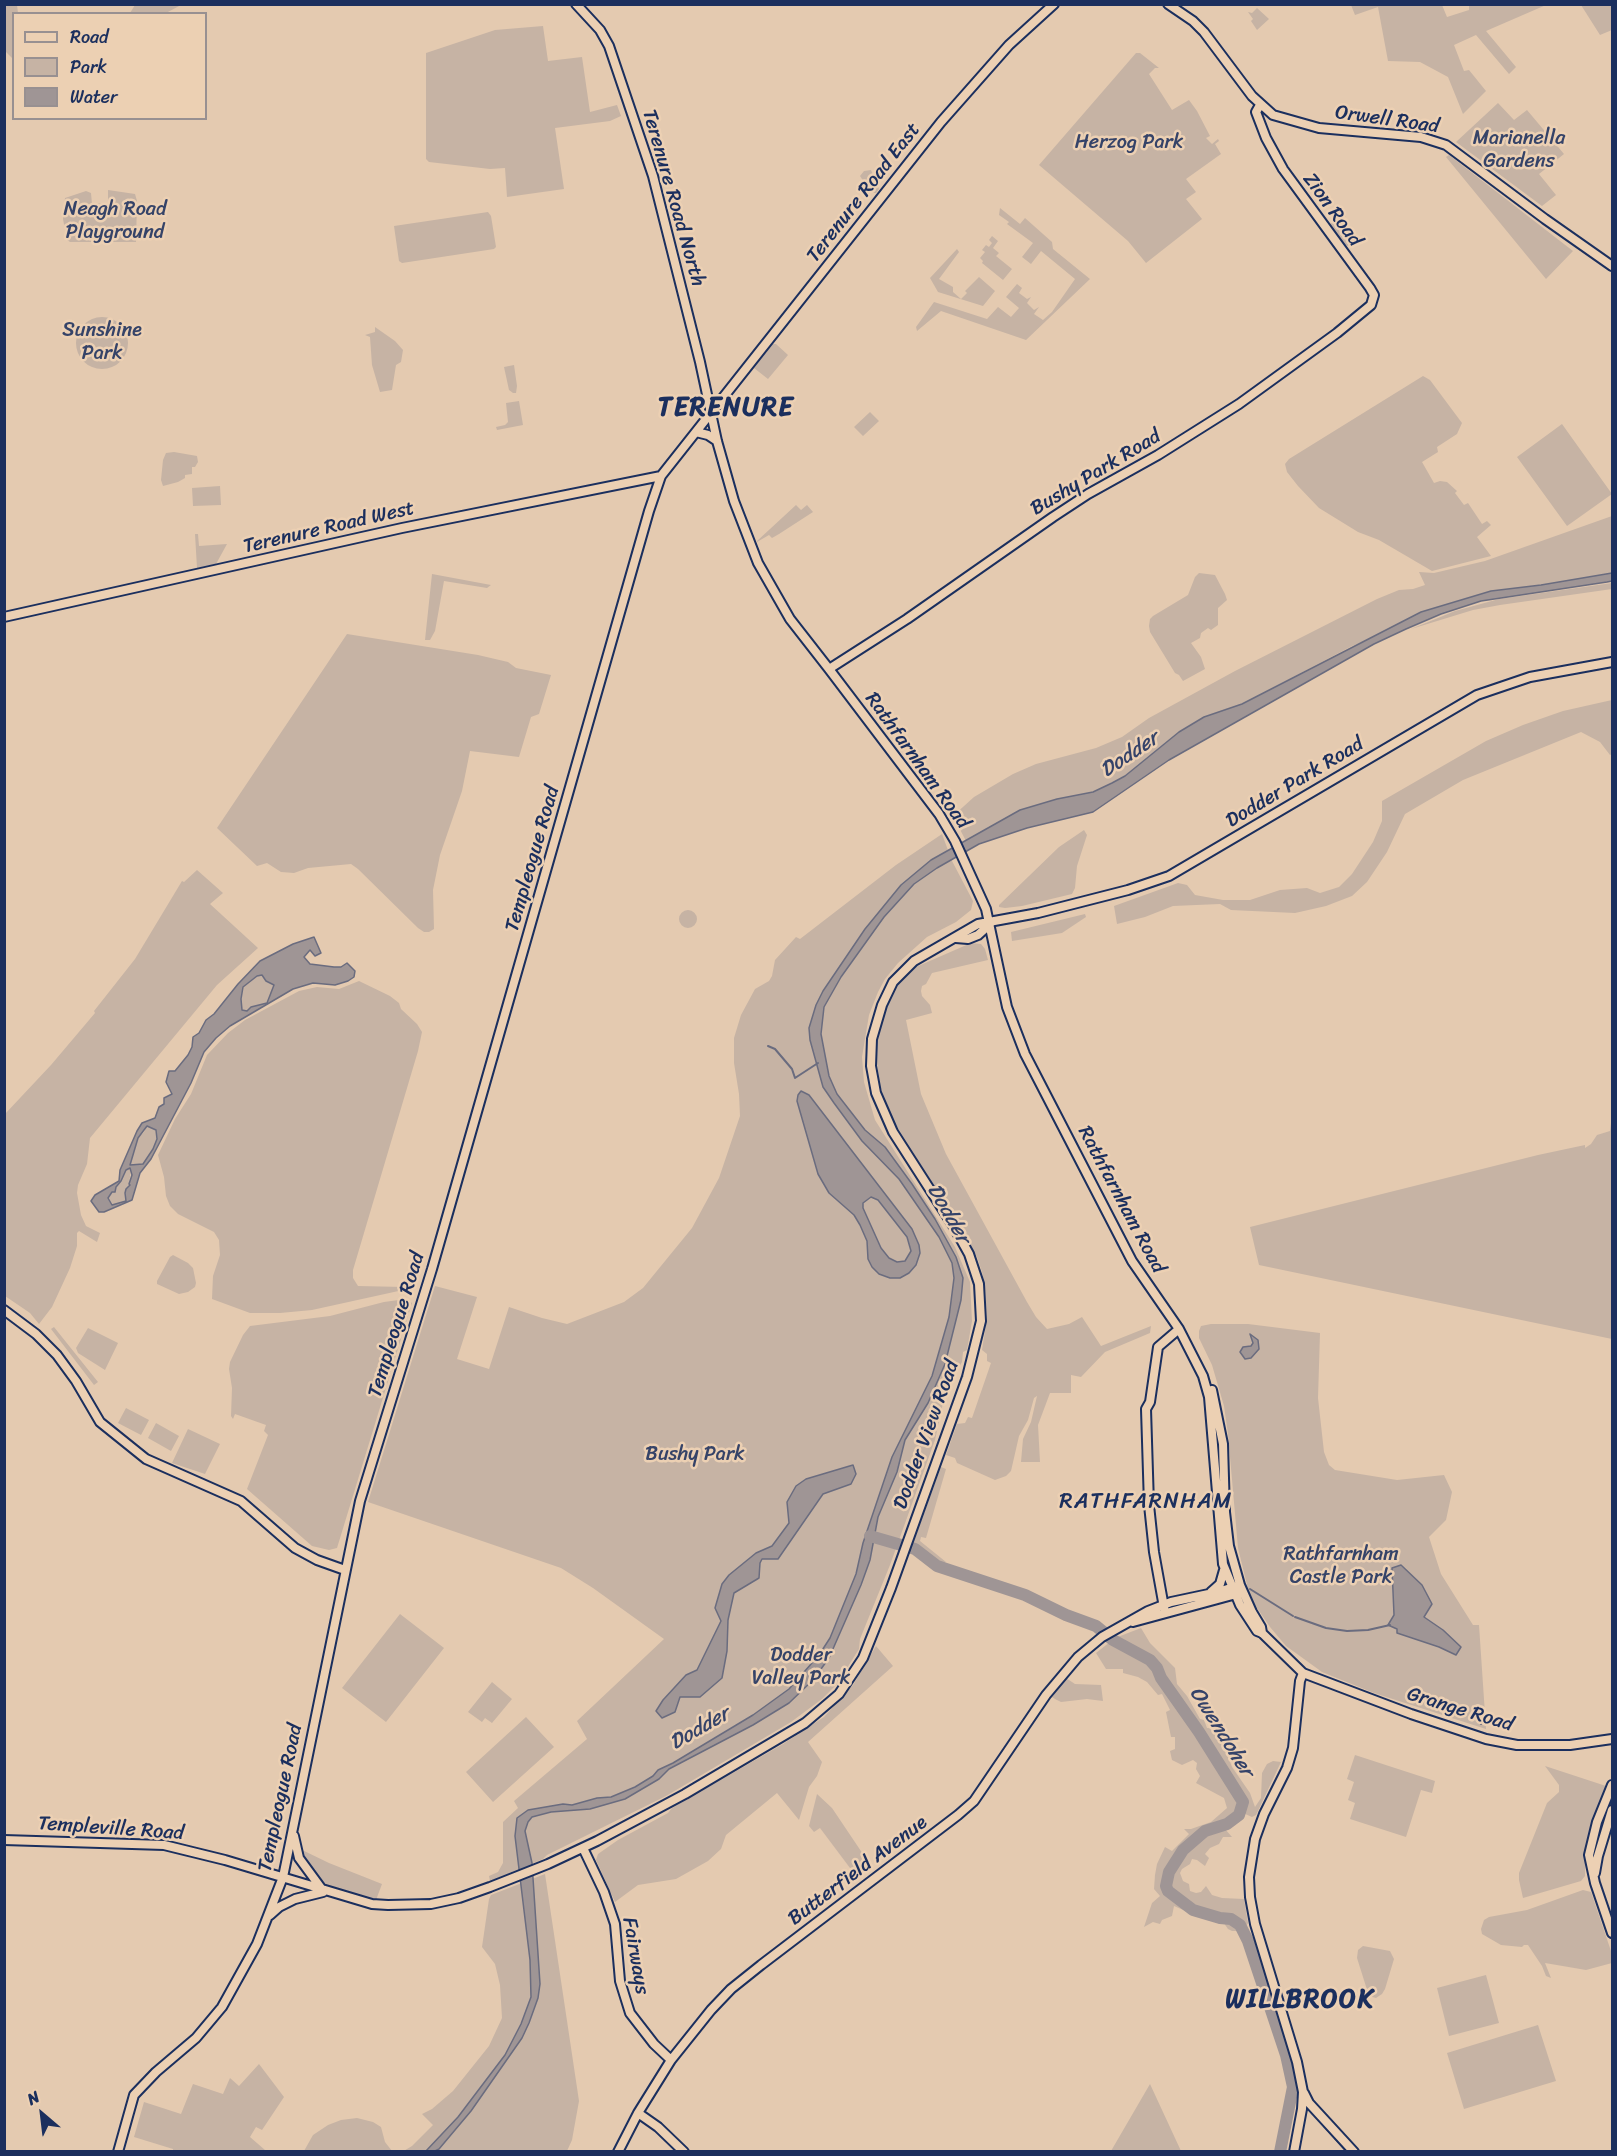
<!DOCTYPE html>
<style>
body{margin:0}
#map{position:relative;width:1617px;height:2156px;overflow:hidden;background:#e4cab0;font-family:Sriracha,sans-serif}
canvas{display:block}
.frame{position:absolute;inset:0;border:6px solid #1b2f5e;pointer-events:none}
.legend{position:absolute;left:12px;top:12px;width:195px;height:108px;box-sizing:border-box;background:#ecd0b3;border:2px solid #989091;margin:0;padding:8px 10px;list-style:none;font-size:18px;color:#1b2f5e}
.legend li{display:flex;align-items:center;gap:12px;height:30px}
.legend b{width:30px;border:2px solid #989091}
.north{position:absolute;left:12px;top:2084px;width:60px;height:60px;-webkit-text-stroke:4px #ecd0b3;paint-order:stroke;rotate:332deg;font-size:16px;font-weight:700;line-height:24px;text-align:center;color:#1b2f5e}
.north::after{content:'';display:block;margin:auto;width:21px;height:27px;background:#1b2f5e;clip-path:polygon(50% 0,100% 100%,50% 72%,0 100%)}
</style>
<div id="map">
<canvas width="1617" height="2156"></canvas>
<div class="frame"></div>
<ul class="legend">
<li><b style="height:8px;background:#ecd0b3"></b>Road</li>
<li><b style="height:16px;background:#c6b3a4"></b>Park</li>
<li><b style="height:16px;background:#9f9595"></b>Water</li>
</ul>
<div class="north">N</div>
</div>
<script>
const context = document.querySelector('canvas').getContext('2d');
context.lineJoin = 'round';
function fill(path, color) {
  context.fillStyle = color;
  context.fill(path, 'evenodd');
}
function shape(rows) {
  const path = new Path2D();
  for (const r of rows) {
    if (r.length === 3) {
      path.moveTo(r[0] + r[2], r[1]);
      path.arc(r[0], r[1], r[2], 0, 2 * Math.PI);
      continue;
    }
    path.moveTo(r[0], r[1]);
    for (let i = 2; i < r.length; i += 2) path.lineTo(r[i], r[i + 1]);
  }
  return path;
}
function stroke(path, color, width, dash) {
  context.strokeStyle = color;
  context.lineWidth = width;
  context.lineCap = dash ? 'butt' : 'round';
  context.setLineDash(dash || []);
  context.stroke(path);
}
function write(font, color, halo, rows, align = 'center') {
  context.font = font + ' Sriracha,sans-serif';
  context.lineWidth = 5;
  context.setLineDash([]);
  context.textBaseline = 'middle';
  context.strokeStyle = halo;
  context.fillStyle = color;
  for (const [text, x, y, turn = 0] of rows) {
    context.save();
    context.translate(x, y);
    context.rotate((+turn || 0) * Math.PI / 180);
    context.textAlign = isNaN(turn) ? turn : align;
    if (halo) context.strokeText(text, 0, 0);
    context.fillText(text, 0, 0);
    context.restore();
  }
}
fill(shape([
 [1353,4,1442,5,1447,17,1469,10,1469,5,1546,5,1486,31,1516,67,1509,74,1476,35,1454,45,1464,71,1469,70,1486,91,1463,114,1448,77,1420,62,1388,61,1378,7,1355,15,1351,5],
 [4,5,17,5,18,13,14,14,13,59,5,51],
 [135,5,135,4,181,5,166,13,130,13],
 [1581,5,1612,5,1612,30,1600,35],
 [1257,8,1269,19,1257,30,1251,21,1253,19,1248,12,1252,13],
 [543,26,548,61,582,57,590,112,617,105,621,116,610,121,555,128,564,189,507,197,505,168,490,169,429,162,426,159,426,53,495,30],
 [1136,53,1140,53,1159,68,1155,68,1149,74,1172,110,1189,100,1197,111,1210,136,1206,138,1212,144,1218,139,1219,141,1215,144,1221,154,1186,179,1196,192,1186,199,1202,219,1146,263,1128,241,1039,165],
 [1498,103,1514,120,1527,110,1564,154,1539,174,1556,195,1542,206,1456,142],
 [1449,155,1573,251,1546,279,1446,157],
 [871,170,879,189,876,193,871,193,860,176,864,171],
 [108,190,135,194,137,201,136,242,70,242,67,240,63,219,65,198,86,191,91,193,92,204,108,203],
 [1000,208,1020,224,1025,218,1052,242,1053,249,1090,279,1026,340,941,311,917,331,916,327,934,302,987,319,998,307,1011,317,1019,308,1006,297,1017,284,1022,288,1019,293,1027,299,1031,297,1027,303,1034,310,1039,307,1034,314,1043,320,1052,312,1075,279,1041,251,1031,264,1022,257,1033,243,1007,224,1009,222,999,215],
 [488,212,491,216,496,247,494,249,402,263,399,261,394,226],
 [1343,212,1346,216,1342,220,1355,240,1348,246,1342,244,1329,225,1337,219],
 [992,236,998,241,993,248,999,253,996,256,1012,269,1003,280,982,263,983,261,980,258,985,252,982,250,986,245,989,247,992,243,989,240],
 [957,249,959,252,939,279,953,287,953,292,961,299,967,293,965,291,979,277,995,291,983,306,938,292,930,278],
 [102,343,26],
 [375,327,395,341,403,350,401,362,396,365,392,390,380,392,372,365,370,337,365,335,375,332],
 [773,344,776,344,788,355,768,379,754,368],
 [514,365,517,386,516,393,513,393,509,390,504,367],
 [1423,376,1430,380,1462,423,1457,434,1437,447,1438,452,1422,462,1434,483,1440,481,1447,482,1457,491,1455,493,1464,505,1468,503,1482,524,1487,521,1491,525,1477,537,1491,556,1432,571,1379,540,1358,532,1319,508,1298,486,1287,472,1285,464,1289,459],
 [519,401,523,425,497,430,496,427,505,425,508,422,506,403],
 [870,412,879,421,863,436,854,427],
 [1562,424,1612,494,1567,526,1517,457],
 [174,452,197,456,198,462,195,467,192,467,192,474,185,475,185,478,178,482,163,486,161,480,163,460,166,453],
 [220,486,221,505,193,506,192,488],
 [796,505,801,510,807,505,813,512,779,534,772,538,769,535,757,542,757,541],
 [1612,516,1612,573,1541,585,1491,591,1352,646,1242,704,1204,717,1179,732,1125,776,1113,783,1093,792,1057,799,1020,810,966,841,953,816,974,797,1013,774,1036,764,1096,748,1122,737,1149,718,1235,671,1377,599,1399,590,1413,589,1425,585,1419,572,1434,573,1485,561],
 [195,534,198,534,199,546,227,544,216,564,197,568],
 [1199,573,1215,575,1225,594,1227,600,1218,608,1218,625,1211,630,1208,628,1201,633,1200,638,1191,643,1201,657,1205,669,1183,681,1179,675,1175,673,1150,632,1149,626,1150,619,1153,616,1188,595,1195,577],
 [432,574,491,585,487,588,444,581,435,631,430,640,425,640],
 [1612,583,1612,589,1500,605,1473,610,1411,629,1455,611,1499,599],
 [347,634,478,655,508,662,516,668,551,675,539,714,531,717,519,757,470,751,462,791,440,855,433,890,434,929,429,932,424,932,418,928,358,869,351,864,308,868,294,873,281,872,267,863,257,866,217,828],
 [1612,700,1612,754,1610,755,1600,742,1581,732,1463,780,1405,814,1387,852,1367,882,1352,896,1326,906,1295,913,1231,910,1220,904,1173,906,1145,917,1117,924,1114,906,1178,883,1187,885,1195,895,1223,900,1250,900,1280,890,1307,888,1320,893,1339,887,1352,874,1373,842,1382,821,1382,801,1486,741,1523,725,1563,711],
 [1084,830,1087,835,1077,866,1075,888,1072,894,1022,906,1005,908,999,907,999,905,1059,847],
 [942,834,952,861,973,901,971,910,956,922,927,937,898,963,885,979,878,992,869,1015,862,1057,864,1082,875,1120,955,1247,970,1282,972,1321,967,1350,963,1352,962,1362,946,1389,935,1440,890,1565,860,1639,859,1649,837,1684,822,1699,791,1722,666,1796,547,1855,543,1859,490,1881,489,1876,498,1872,503,1863,503,1822,518,1808,514,1801,587,1739,577,1721,664,1639,593,1588,561,1568,368,1502,435,1286,477,1297,457,1359,489,1369,509,1307,542,1318,567,1324,624,1302,643,1288,692,1228,719,1178,740,1116,739,1094,734,1063,734,1038,741,1015,755,989,769,981,772,976,775,960,796,937,800,939,896,865],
 [197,870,223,893,210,904,258,948,217,985,90,1138,87,1164,78,1185,77,1193,81,1215,86,1226,100,1233,97,1242,79,1231,77,1233,77,1246,70,1268,52,1307,39,1324,30,1313,5,1296,5,1114,51,1065,95,1013,94,1011,135,959,182,881,184,882],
 [688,919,9],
 [1085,914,1086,917,1062,933,1012,941,1011,932],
 [971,943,981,944,985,949,988,960,932,973,926,984,922,986,921,991,922,996,930,1005,932,1013,906,1020,921,1094,946,1154,1027,1302,1036,1317,1047,1329,1069,1324,1082,1317,1101,1346,1151,1326,1150,1333,1105,1352,1081,1377,1071,1375,1071,1393,1050,1393,1038,1425,1040,1462,1021,1462,1023,1439,1031,1422,1037,1396,1034,1398,1028,1420,1019,1436,1011,1471,1006,1476,995,1480,957,1463,955,1458,946,1455,957,1424,965,1423,968,1417,972,1418,991,1363,987,1361,987,1354,982,1350,987,1318,985,1288,982,1272,977,1257,960,1227,894,1122,880,1086,877,1063,877,1043,882,1021,890,998,900,982,916,967],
 [262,975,266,981,274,985,267,1003,251,1007,247,1011,242,1010,241,999,243,987,257,976],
 [359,981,390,996,399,1003,401,1009,417,1024,422,1032,418,1051,353,1270,353,1278,358,1286,404,1287,403,1290,312,1310,280,1313,250,1313,212,1299,213,1276,220,1255,219,1240,214,1232,178,1214,170,1206,166,1196,164,1177,158,1155,175,1119,191,1094,207,1055,228,1033,245,1020,299,991,317,987,339,989],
 [1612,1115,1612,1339,1259,1265,1250,1227,1538,1155,1585,1145,1585,1148,1591,1144,1597,1135,1610,1131],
 [147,1125,156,1130,157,1139,153,1149,143,1164,129,1165,138,1138,144,1132],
 [129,1168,131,1170,129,1184,131,1185,126,1201,113,1205,108,1198,121,1181,126,1170],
 [173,1255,188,1263,193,1268,196,1283,195,1287,188,1292,179,1294,157,1284,157,1281,170,1257],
 [406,1299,412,1303,337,1548,329,1550,312,1546,247,1489,268,1435,264,1431,266,1425,235,1414,233,1419,231,1416,232,1388,229,1369,230,1362,243,1335,250,1326,330,1316,384,1302],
 [1211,1324,1248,1324,1320,1333,1318,1398,1324,1452,1329,1465,1335,1470,1397,1480,1444,1475,1452,1492,1446,1520,1429,1537,1441,1574,1473,1625,1479,1625,1486,1729,1374,1693,1322,1672,1286,1646,1270,1627,1257,1608,1248,1589,1238,1548,1228,1434,1224,1406,1212,1365,1199,1338,1199,1331,1201,1326],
 [54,1327,98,1382,94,1385,51,1329],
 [88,1328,118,1343,105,1370,78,1353,76,1348],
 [126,1408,149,1420,141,1435,118,1423],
 [156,1423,179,1436,171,1451,148,1438],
 [188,1429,220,1444,205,1474,172,1463],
 [941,1467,946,1469,926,1538,921,1537,920,1541,946,1562,938,1565,921,1551,912,1546],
 [400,1614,444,1648,386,1722,342,1688],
 [1141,1628,1150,1643,1175,1668,1177,1684,1187,1696,1200,1719,1204,1720,1207,1728,1223,1729,1226,1751,1232,1767,1250,1793,1255,1807,1261,1798,1262,1773,1267,1764,1273,1761,1281,1762,1256,1815,1252,1817,1243,1813,1241,1818,1225,1829,1232,1837,1223,1837,1219,1844,1210,1848,1205,1854,1209,1858,1205,1866,1197,1860,1192,1859,1190,1864,1182,1869,1180,1873,1183,1881,1189,1884,1190,1891,1196,1893,1201,1892,1206,1886,1212,1895,1222,1898,1244,1899,1248,1923,1245,1928,1242,1923,1236,1922,1242,1931,1232,1931,1228,1929,1221,1919,1197,1916,1174,1906,1172,1916,1162,1920,1160,1924,1153,1922,1144,1927,1152,1903,1160,1896,1154,1889,1155,1875,1157,1864,1165,1847,1172,1851,1189,1834,1184,1829,1191,1829,1211,1822,1227,1808,1224,1798,1196,1783,1200,1776,1196,1769,1197,1763,1193,1760,1182,1765,1172,1760,1170,1751,1175,1749,1175,1737,1171,1737,1166,1712,1170,1710,1162,1694,1158,1695,1147,1682,1138,1677,1123,1673,1123,1669,1106,1669,1096,1653,1115,1638],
 [1176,1855,1180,1858,1171,1867,1168,1881,1174,1892,1187,1901,1185,1908,1169,1897,1161,1886,1164,1870],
 [876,1646,893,1666,808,1742,822,1762,817,1776,809,1787,799,1820,777,1793,726,1835,721,1849,708,1861,676,1879,638,1885,615,1902,596,1860,598,1854,618,1840,668,1813,672,1808,783,1744,824,1717,853,1685],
 [1066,1678,1075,1684,1101,1685,1103,1701,1087,1699,1061,1702,1055,1699,1052,1697],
 [492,1682,512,1699,492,1723,485,1718,482,1722,468,1712],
 [526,1717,554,1747,493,1802,466,1772],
 [1355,1755,1435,1781,1432,1793,1421,1790,1406,1837,1350,1819,1355,1803,1348,1800,1354,1782,1347,1779],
 [1545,1766,1606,1786,1585,1851,1585,1876,1581,1881,1523,1898,1519,1880,1519,1873,1547,1803,1559,1792,1559,1785],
 [817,1794,832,1808,871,1866,856,1876,820,1828,814,1832,809,1826],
 [298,1848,329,1863,382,1884,376,1900,361,1897,317,1881,302,1858],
 [545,1874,579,2101,572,2140,567,2151,402,2152,412,2146,433,2125,422,2114,432,2109,453,2091,489,2046,502,2018,500,1985,495,1964,482,1947,489,1899,491,1895],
 [1583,1890,1591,1892,1612,1954,1612,1963,1586,1970,1545,1963,1551,1978,1546,1976,1542,1966,1528,1945,1524,1945,1522,1947,1501,1945,1482,1934,1481,1929,1484,1920,1489,1917,1527,1910],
 [1363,1946,1390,1951,1394,1959,1385,1989,1382,1994,1376,1998,1369,1996,1357,1958,1358,1950],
 [1486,1975,1499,2023,1449,2036,1437,1988],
 [1538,2025,1556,2081,1464,2109,1447,2053],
 [259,2064,284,2097,262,2130,256,2127,250,2137,265,2150,264,2151,173,2151,173,2149,134,2137,144,2102,181,2114,193,2084,223,2094,230,2078,239,2086],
 [1150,2084,1181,2151,1111,2151],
 [357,2118,373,2122,381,2127,385,2142,392,2151,304,2151,313,2135,328,2125,341,2120]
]), '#c6b3a4');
const water = shape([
 [1612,573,1612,581,1607,582,1481,601,1441,614,1406,629,1374,644,1169,760,1093,812,1027,828,979,844,937,868,914,884,884,917,841,977,824,1007,821,1034,829,1076,837,1094,865,1130,885,1147,912,1184,935,1219,956,1257,963,1278,961,1300,945,1364,928,1403,905,1440,897,1472,878,1517,870,1560,861,1585,829,1658,813,1680,789,1703,753,1725,669,1769,659,1779,625,1799,590,1809,551,1812,532,1817,528,1822,525,1831,532,1863,540,1984,538,1998,529,2023,522,2038,471,2111,439,2149,435,2151,425,2152,458,2117,505,2055,521,2024,531,1997,530,1960,515,1836,517,1818,528,1810,563,1804,572,1805,597,1798,611,1797,635,1787,653,1776,658,1770,673,1763,753,1715,789,1689,819,1655,830,1638,856,1574,863,1543,892,1457,932,1376,949,1317,954,1278,952,1263,939,1237,899,1179,862,1141,834,1103,823,1087,810,1040,809,1028,816,1005,823,991,865,929,901,885,931,860,1020,810,1057,799,1093,792,1112,783,1125,776,1179,732,1204,717,1242,704,1421,612,1491,591,1541,585,1612,573],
 [314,937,321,953,315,956,310,950,304,957,310,964,334,967,341,967,347,963,355,971,354,977,348,981,335,985,313,983,293,989,230,1026,216,1038,204,1052,191,1083,151,1159,140,1173,132,1200,104,1212,99,1212,91,1201,95,1195,119,1181,120,1170,137,1131,142,1123,155,1118,159,1107,164,1104,164,1098,172,1094,166,1082,169,1071,175,1071,188,1055,192,1047,193,1037,199,1033,206,1020,214,1014,238,984,260,961,293,944,314,937],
 [262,975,266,981,274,985,267,1003,251,1007,247,1011,242,1010,241,999,243,987,257,976,262,975],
 [147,1126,156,1130,157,1139,153,1149,143,1164,130,1165,138,1138,147,1126],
 [130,1168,132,1175,129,1184,130,1185,126,1189,125,1193,126,1201,112,1205,108,1198,112,1192,115,1192,116,1187,121,1181,126,1170,130,1168],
 [801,1091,809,1095,912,1229,919,1245,920,1253,916,1265,909,1273,900,1278,890,1278,879,1274,872,1267,868,1259,867,1241,860,1225,854,1215,829,1193,818,1174,797,1101,798,1095,801,1091],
 [871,1197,878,1200,907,1237,911,1251,905,1261,897,1262,889,1258,881,1248,863,1208,863,1203,871,1197],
 [1250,1334,1258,1340,1259,1349,1251,1358,1245,1359,1240,1352,1243,1347,1251,1346,1253,1343,1250,1334],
 [853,1465,856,1474,851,1484,823,1494,778,1559,762,1559,760,1563,759,1578,734,1593,728,1620,727,1651,722,1678,700,1697,680,1697,675,1712,662,1718,656,1711,663,1700,686,1675,697,1670,721,1621,715,1608,722,1584,729,1575,756,1553,772,1546,789,1523,787,1502,796,1486,806,1479,853,1465],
 [1401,1565,1422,1585,1432,1604,1424,1617,1443,1630,1461,1647,1456,1655,1439,1647,1397,1633,1397,1629,1388,1625,1394,1615,1392,1568,1401,1565]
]);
fill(water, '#9f9595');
stroke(water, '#6a6c7f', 1.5);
stroke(shape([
 [768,1046,775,1049,792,1069,795,1078,818,1063],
 [1250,1589,1293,1616],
 [1295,1617,1326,1628,1347,1631,1368,1630,1390,1625],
 [1096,1626,1098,1625],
 [1480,1707,1481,1724],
 [1324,2126,1347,2152]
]), '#6a6c7f', 2);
stroke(shape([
 [870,1536,915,1549,937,1566,1025,1595,1066,1615,1096,1626,1113,1640,1150,1660,1157,1668,1161,1678,1199,1732,1243,1802,1239,1815,1227,1824,1205,1831,1183,1850,1169,1872,1166,1886,1168,1891,1193,1910,1220,1918,1231,1919,1240,1925,1248,1941,1286,2055,1293,2087,1280,2152]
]), '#9f9595', 12);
const secondary = shape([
 [576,4,600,30,609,46,653,176,700,362,717,441,734,501,758,563,790,619,829,669,939,814,955,841,986,909,1007,1007,1025,1054,1132,1261,1179,1329,1203,1376,1209,1397,1223,1564,1240,1605,1257,1631,1262,1633,1303,1673,1411,1714,1486,1739,1517,1745,1570,1745,1612,1739],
 [1168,4,1193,21,1204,32,1252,96,1273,115,1319,128,1421,137,1446,145,1545,219,1612,266],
 [696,432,708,435,717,441],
 [4,617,402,528,661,476],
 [829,669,907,619,1053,517,1088,494,1158,455,1239,404,1337,333,1371,305,1374,295,1370,288,1283,169,1266,138,1256,112,1260,105],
 [956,938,968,939,978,935,990,924],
 [4,1310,36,1334,57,1355,76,1381,100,1422,146,1459,241,1501,295,1548,317,1560,345,1570],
 [1212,1390,1223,1444,1225,1512,1229,1546,1240,1585,1252,1612,1261,1627,1262,1633],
 [1211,1592,1220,1584,1224,1570],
 [1165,1613,1154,1552,1149,1505,1146,1409,1150,1402,1158,1347,1179,1329],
 [1133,1622,1240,1593],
 [1612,1785,1597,1822,1589,1855,1595,1883,1612,1933],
 [294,1836,299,1858,321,1888],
 [4,1840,164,1845,225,1860,372,1904,388,1905,431,1904,459,1898,490,1887,548,1864,597,1841,685,1794,805,1723,839,1694,863,1658,891,1588,967,1377,981,1321,979,1284,969,1254,954,1227,893,1132,876,1093,871,1066,872,1039,882,1005,893,982,914,961,978,924,1038,913,1128,890,1169,876,1477,695,1530,677,1612,662],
 [583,1848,604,1892,615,1924,620,1981,630,2013,654,2044,671,2060],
 [1595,1873,1598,1856,1612,1810],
 [270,1915,279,1907,295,1899,323,1892],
 [1304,2093,1309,2103,1354,2152],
 [638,2113,658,2127,684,2152],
 [118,2152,134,2095,156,2072,196,2038,222,2007,257,1944,283,1877,360,1501,432,1269,649,511,661,476,941,122,1009,45,1054,4],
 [618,2152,638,2113,671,2060,711,2010,731,1989,761,1965,958,1815,974,1801,1046,1695,1078,1657,1102,1637,1148,1611,1171,1602,1218,1592,1240,1585],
 [1294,2152,1302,2109,1303,2092,1297,2062,1255,1924,1250,1897,1249,1877,1255,1839,1264,1814,1287,1768,1293,1748,1300,1681,1303,1673]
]);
stroke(secondary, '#1b2f5e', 12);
stroke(secondary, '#ecd0b3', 8);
write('20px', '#1b2f5e', '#ecd0b3', [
 ["Orwell Road",1387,120,8],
 ["Terenure Road East",864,193,-52],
 ["Terenure Road North",673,198,74],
 ["Zion Road",1332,210,54],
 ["Bushy Park Road",1096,473,-31],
 ["Terenure Road West",329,528,-13],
 ["Rathfarnham Road",917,761,54],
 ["Dodder Park Road",1295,783,-31],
 ["Templeogue Road",533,859,-74],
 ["Rathfarnham Road",1121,1200,62],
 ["Templeogue Road",397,1325,-73],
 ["Dodder View Road",927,1435,-70],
 ["Grange Road",1460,1710,17],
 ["Templeogue Road",281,1798,-78],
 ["Templeville Road",111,1829,4],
 ["Butterfield Avenue",858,1871,-37],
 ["Fairways",635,1956,80]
]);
write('20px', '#354368', '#ecd0b3', [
 ["Marianella",1519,139],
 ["Gardens",1519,162],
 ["Herzog Park",1129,143],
 ["Neagh Road",115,210],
 ["Playground",115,233],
 ["Sunshine",102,331],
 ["Park",102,354],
 ["Bushy Park",695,1455],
 ["Rathfarnham",1341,1555],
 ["Castle Park",1341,1578],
 ["Dodder",801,1656],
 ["Valley Park",801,1679]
]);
write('italic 21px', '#354369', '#ecd0b3', [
 ["Dodder",1130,755,-34],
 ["Dodder",948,1214,60],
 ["Dodder",700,1729,-30],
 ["Owendoher",1221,1732,58]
]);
context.letterSpacing = '1.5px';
write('22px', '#1b2f5e', '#ecd0b3', [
 ["RATHFARNHAM",1146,1502]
]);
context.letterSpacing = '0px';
context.letterSpacing = '1.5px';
write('bold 26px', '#1b2f5e', '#ecd0b3', [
 ["TERENURE",726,408],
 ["WILLBROOK",1300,2000]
]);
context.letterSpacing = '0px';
</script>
